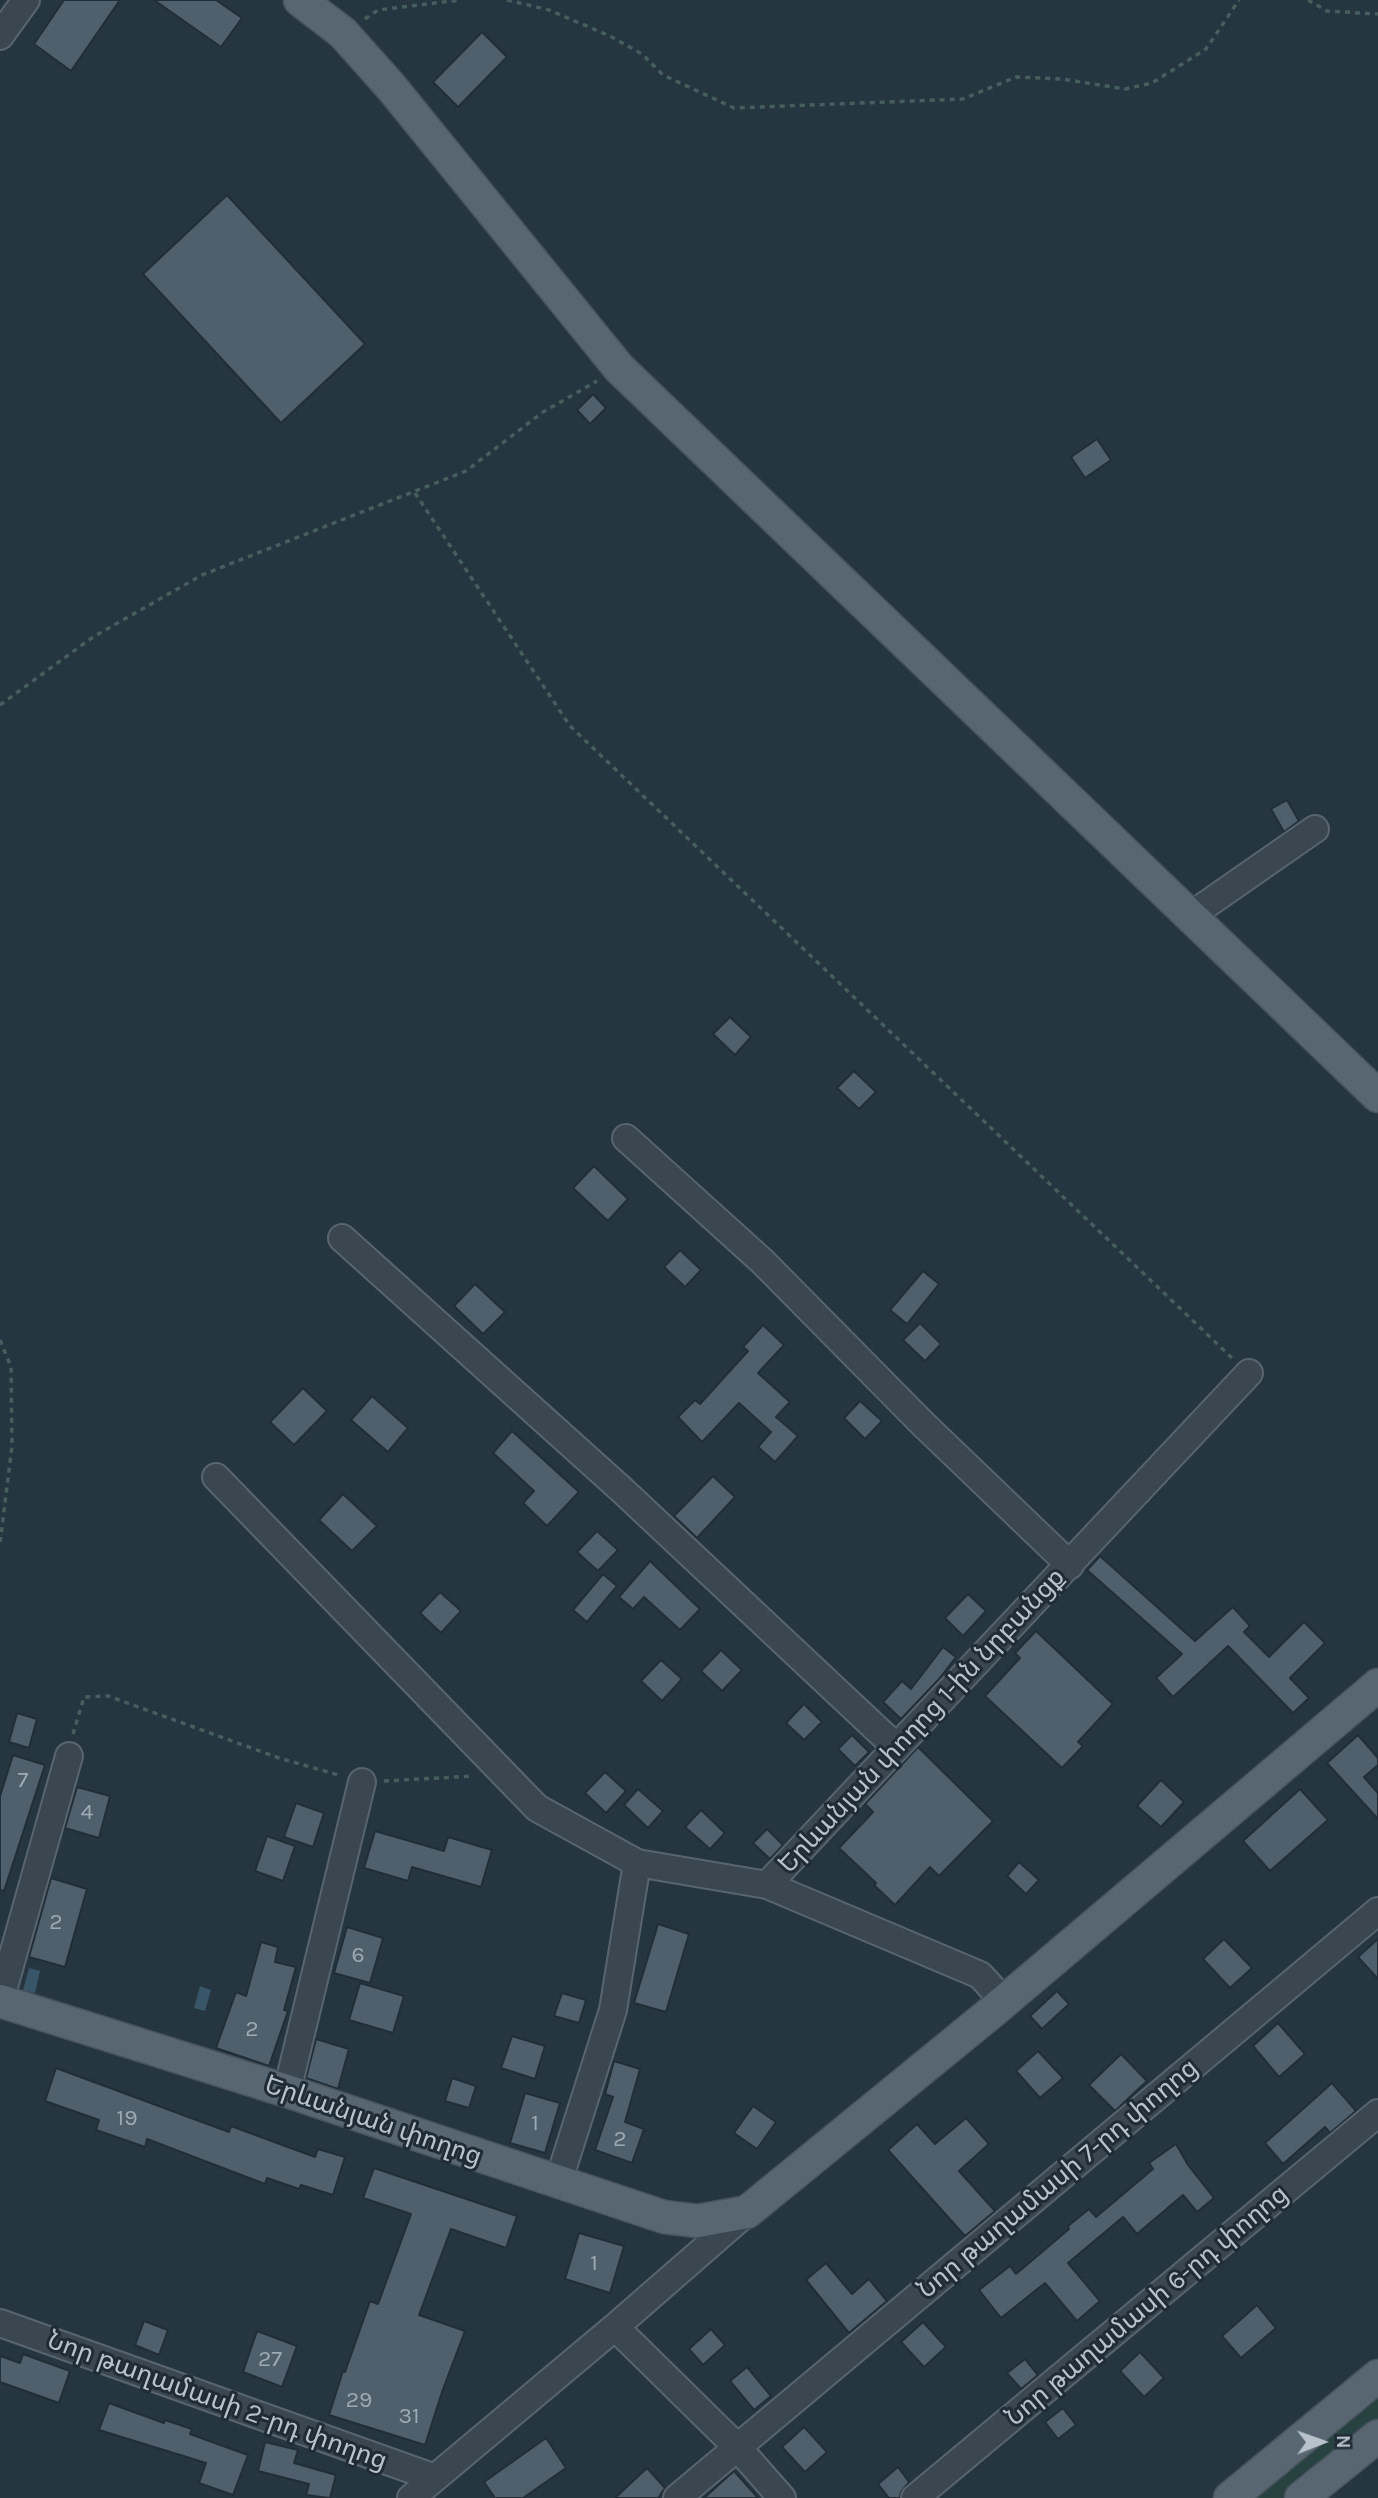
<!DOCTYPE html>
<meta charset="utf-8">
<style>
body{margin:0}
#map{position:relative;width:1378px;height:2498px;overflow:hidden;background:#263641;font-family:Karla,sans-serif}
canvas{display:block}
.north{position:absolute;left:1287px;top:2407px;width:70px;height:70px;-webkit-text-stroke:5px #1f2c36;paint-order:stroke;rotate:89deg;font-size:19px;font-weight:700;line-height:28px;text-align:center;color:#b7c2cb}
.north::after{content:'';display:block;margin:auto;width:24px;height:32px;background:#b7c2cb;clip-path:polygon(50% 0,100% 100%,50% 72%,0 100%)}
</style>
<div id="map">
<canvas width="1378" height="2498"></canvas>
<div class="north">N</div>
</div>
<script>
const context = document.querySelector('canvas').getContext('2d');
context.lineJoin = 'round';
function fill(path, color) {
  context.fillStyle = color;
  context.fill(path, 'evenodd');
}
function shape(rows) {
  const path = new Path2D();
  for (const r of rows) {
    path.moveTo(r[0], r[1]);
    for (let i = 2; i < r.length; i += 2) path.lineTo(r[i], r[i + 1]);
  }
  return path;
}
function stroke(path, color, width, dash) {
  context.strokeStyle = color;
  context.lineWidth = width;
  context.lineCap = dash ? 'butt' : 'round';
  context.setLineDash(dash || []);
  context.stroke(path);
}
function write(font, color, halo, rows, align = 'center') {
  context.font = font + ' Karla,"Noto Sans Armenian",sans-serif';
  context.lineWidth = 6;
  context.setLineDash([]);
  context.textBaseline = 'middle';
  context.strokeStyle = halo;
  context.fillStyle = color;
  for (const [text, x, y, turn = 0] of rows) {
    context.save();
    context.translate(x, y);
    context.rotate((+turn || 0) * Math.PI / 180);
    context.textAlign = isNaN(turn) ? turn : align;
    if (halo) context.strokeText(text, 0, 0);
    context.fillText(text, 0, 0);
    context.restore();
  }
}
fill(shape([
 [1378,2391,1378,2422,1284,2498,1246,2498]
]), '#284241');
fill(shape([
 [29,1968,40,1971,35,1993,23,1990],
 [200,1986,211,1990,205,2011,194,2008]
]), '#395568');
const building = shape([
 [64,0,120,0,71,71,34,44,64,0],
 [154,0,216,0,242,18,221,47,154,0],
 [482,32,507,57,458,107,433,82,482,32],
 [227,195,365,344,281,423,143,274,227,195],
 [593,394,606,408,590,424,577,410,593,394],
 [1097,439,1111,460,1085,478,1071,457,1097,439],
 [1287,800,1299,821,1284,832,1271,809,1287,800],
 [730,1017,751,1037,735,1055,713,1034,730,1017],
 [854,1071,876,1092,859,1109,837,1088,854,1071],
 [594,1166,628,1199,608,1221,573,1188,594,1166],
 [680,1250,701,1270,685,1287,664,1267,680,1250],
 [923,1271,939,1284,907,1324,890,1310,923,1271],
 [475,1284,505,1312,483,1334,454,1306,475,1284],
 [920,1323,941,1344,925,1361,903,1340,920,1323],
 [763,1325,784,1345,758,1373,790,1402,776,1417,798,1436,775,1462,758,1447,771,1432,739,1403,702,1442,678,1417,695,1400,700,1404,748,1351,743,1347,763,1325],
 [303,1388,327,1411,294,1445,270,1422,303,1388],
 [372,1396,408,1428,388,1452,351,1420,372,1396],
 [860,1401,882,1421,865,1439,844,1418,860,1401],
 [512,1431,579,1492,547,1526,523,1503,534,1491,493,1453,512,1431],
 [713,1476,735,1497,697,1538,674,1516,713,1476],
 [343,1494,377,1526,352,1551,319,1520,343,1494],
 [597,1531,618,1550,598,1571,577,1552,597,1531],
 [1100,1556,1195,1641,1233,1607,1250,1626,1244,1632,1269,1657,1304,1622,1325,1643,1290,1678,1309,1698,1293,1713,1228,1646,1173,1697,1156,1678,1182,1654,1087,1570,1100,1556],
 [650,1561,700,1609,680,1630,644,1597,633,1609,619,1597,650,1561],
 [603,1574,617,1586,587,1622,573,1610,603,1574],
 [440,1592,461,1611,441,1633,420,1613,440,1592],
 [968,1594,986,1611,963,1636,945,1618,968,1594],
 [1036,1631,1113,1704,1078,1742,1083,1746,1062,1768,985,1696,1020,1658,1015,1653,1036,1631],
 [943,1647,956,1657,939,1679,901,1719,883,1702,902,1681,911,1689,943,1647],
 [721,1650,742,1670,722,1691,701,1671,721,1650],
 [661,1660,682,1679,662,1701,641,1681,661,1660],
 [804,1704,822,1722,804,1740,786,1723,804,1704],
 [17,1713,37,1719,29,1748,9,1742,17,1713],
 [852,1735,869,1752,855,1766,838,1749,852,1735],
 [1358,1735,1378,1758,1378,1765,1364,1777,1378,1793,1378,1819,1327,1763,1358,1735],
 [918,1747,993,1821,939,1876,930,1867,895,1905,874,1885,876,1883,839,1848,873,1812,865,1804,918,1747],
 [13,1755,45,1765,4,1891,0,1890,0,1796,13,1755],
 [605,1772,626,1791,606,1813,585,1793,605,1772],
 [1161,1780,1184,1802,1161,1827,1137,1806,1161,1780],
 [77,1787,110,1796,99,1838,65,1828,77,1787],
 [638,1789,663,1811,648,1828,624,1805,638,1789],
 [1300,1789,1328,1820,1270,1871,1243,1841,1300,1789],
 [296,1803,324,1813,313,1847,284,1837,296,1803],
 [701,1810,725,1833,710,1849,685,1827,701,1810],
 [767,1829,783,1845,770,1859,753,1843,767,1829],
 [375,1831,444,1851,448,1837,492,1850,481,1887,412,1867,408,1881,364,1868,375,1831],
 [267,1836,295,1846,283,1881,255,1871,267,1836],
 [1019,1862,1039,1880,1026,1894,1007,1876,1019,1862],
 [51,1878,87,1889,65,1967,29,1957,51,1878],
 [658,1924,689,1934,666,2012,634,2003,658,1924],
 [347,1927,383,1938,370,1983,334,1973,347,1927],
 [1224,1939,1252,1968,1230,1988,1203,1959,1224,1939],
 [1378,1939,1378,1979,1358,1957,1378,1939],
 [261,1942,278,1947,275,1962,296,1967,284,2010,288,2011,269,2066,216,2048,236,1992,246,1996,261,1942],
 [360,1983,404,1996,393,2033,349,2020,360,1983],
 [1057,1991,1069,2004,1042,2029,1030,2016,1057,1991],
 [562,1993,586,2000,579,2023,554,2016,562,1993],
 [1278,2023,1305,2054,1279,2077,1253,2046,1278,2023],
 [512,2036,545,2046,535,2079,501,2068,512,2036],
 [316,2039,349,2049,338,2089,306,2078,316,2039],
 [1038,2051,1063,2078,1040,2098,1016,2071,1038,2051],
 [1121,2054,1147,2081,1115,2111,1089,2085,1121,2054],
 [614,2061,640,2069,625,2122,644,2129,632,2163,595,2150,613,2097,605,2094,614,2061],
 [56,2068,229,2132,231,2126,315,2157,318,2149,345,2157,333,2195,301,2185,299,2189,267,2178,265,2184,147,2139,145,2147,96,2130,99,2120,45,2101,56,2068],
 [452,2078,476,2086,469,2108,445,2101,452,2078],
 [1332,2083,1356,2111,1330,2133,1325,2127,1283,2164,1265,2143,1332,2083],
 [525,2093,560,2103,545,2153,510,2143,525,2093],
 [753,2106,776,2122,757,2149,734,2133,753,2106],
 [966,2118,989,2144,959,2171,995,2211,965,2236,888,2150,917,2124,935,2144,966,2118],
 [1176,2144,1188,2165,1214,2198,1197,2212,1183,2195,1137,2234,1123,2217,1068,2263,1100,2301,1077,2321,1045,2283,1001,2318,979,2290,1010,2266,1016,2274,1069,2229,1068,2226,1089,2209,1096,2217,1153,2169,1149,2163,1176,2144],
 [374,2168,517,2216,506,2248,451,2229,419,2315,465,2331,442,2392,425,2445,329,2415,343,2371,345,2372,370,2301,378,2304,411,2214,363,2198,374,2168],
 [579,2233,624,2246,610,2293,565,2279,579,2233],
 [826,2263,852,2294,869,2279,887,2301,849,2333,806,2280,826,2263],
 [1257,2305,1276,2328,1241,2358,1222,2336,1257,2305],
 [144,2321,168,2330,159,2355,135,2345,144,2321],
 [923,2322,946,2347,924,2367,901,2342,923,2322],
 [711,2329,725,2345,703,2365,689,2349,711,2329],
 [257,2331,297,2346,282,2387,243,2372,257,2331],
 [1140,2352,1164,2378,1144,2397,1120,2371,1140,2352],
 [23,2354,70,2371,59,2403,0,2382,0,2356,20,2363,23,2354],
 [1025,2359,1038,2375,1021,2389,1007,2373,1025,2359],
 [747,2367,771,2396,754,2410,730,2381,747,2367],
 [109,2403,164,2423,165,2420,192,2429,190,2434,248,2455,233,2495,199,2483,206,2463,99,2430,109,2403],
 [1063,2408,1076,2425,1058,2439,1045,2422,1063,2408],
 [804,2427,827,2452,805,2472,782,2447,804,2427],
 [546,2438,566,2468,523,2498,495,2498,484,2482,546,2438],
 [265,2442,298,2450,294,2463,336,2475,330,2498,306,2495,309,2484,258,2471,265,2442],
 [898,2467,909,2482,901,2492,900,2498,889,2498,878,2484,898,2467],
 [647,2468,665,2488,658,2498,615,2498,647,2468],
 [734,2471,758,2498,704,2498,734,2471]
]);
fill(building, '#4f606c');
stroke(building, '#212e38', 2);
const minor = shape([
 [0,36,26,0],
 [1190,916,1315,829],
 [626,1138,762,1261,923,1424,1070,1565],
 [342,1238,622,1490,896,1747],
 [216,1477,537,1808,637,1863,767,1885,980,1975,1004,2001],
 [767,1885,1249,1373],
 [0,2001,69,1756],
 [287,2091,362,1782],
 [558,2183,613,2010,637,1863],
 [0,2323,435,2478],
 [615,2327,738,2448,782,2498],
 [411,2498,615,2327,747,2212],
 [677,2498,1378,1911],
 [915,2498,1378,2113]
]);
const major = shape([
 [300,0,343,33,392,88,619,368,1378,1096],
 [0,2001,287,2091,664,2217,698,2221,747,2212,993,2011,1378,1685],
 [1230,2498,1378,2376],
 [1301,2498,1378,2436]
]);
stroke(minor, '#58656e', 30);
stroke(major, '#47535d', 35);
stroke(shape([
 [507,0,549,10,610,36,642,54,663,75,734,108,963,99,1016,77,1062,79,1125,89,1152,83,1206,49,1239,0],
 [1308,0,1327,11,1378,14],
 [365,19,378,10,460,0],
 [415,493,570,726,1232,1358],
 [0,705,93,637,202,575,466,471,543,412,597,381],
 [0,1340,11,1367,12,1446,0,1543],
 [73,1734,84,1697,108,1696,279,1758,342,1776],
 [384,1781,474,1776]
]), '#465e5d', 3.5, [5, 5]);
stroke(minor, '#3a4751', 26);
stroke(major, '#586671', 32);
write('23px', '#9daab3', null, [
 ["7",23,1780],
 ["4",87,1812],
 ["2",56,1922],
 ["6",358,1955],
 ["2",252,2029],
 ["19",127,2118],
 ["1",535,2123],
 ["2",620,2139],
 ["1",594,2263],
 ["27",270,2359],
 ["29",359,2400],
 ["31",409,2416]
]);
write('26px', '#b7c2cb', '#1f2c36', [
 ["Երևանյան փողոց 1-ին նրբանցք",922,1721,-47],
 ["Երևանյան փողոց",373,2121,19],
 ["Նոր թաղամասի 7-րդ փողոց",1058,2179,-40],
 ["Նոր թաղամասի 6-րդ փողոց",1147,2306,-40],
 ["Նոր թաղամասի 2-րդ փողոց",217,2401,20]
]);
</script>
